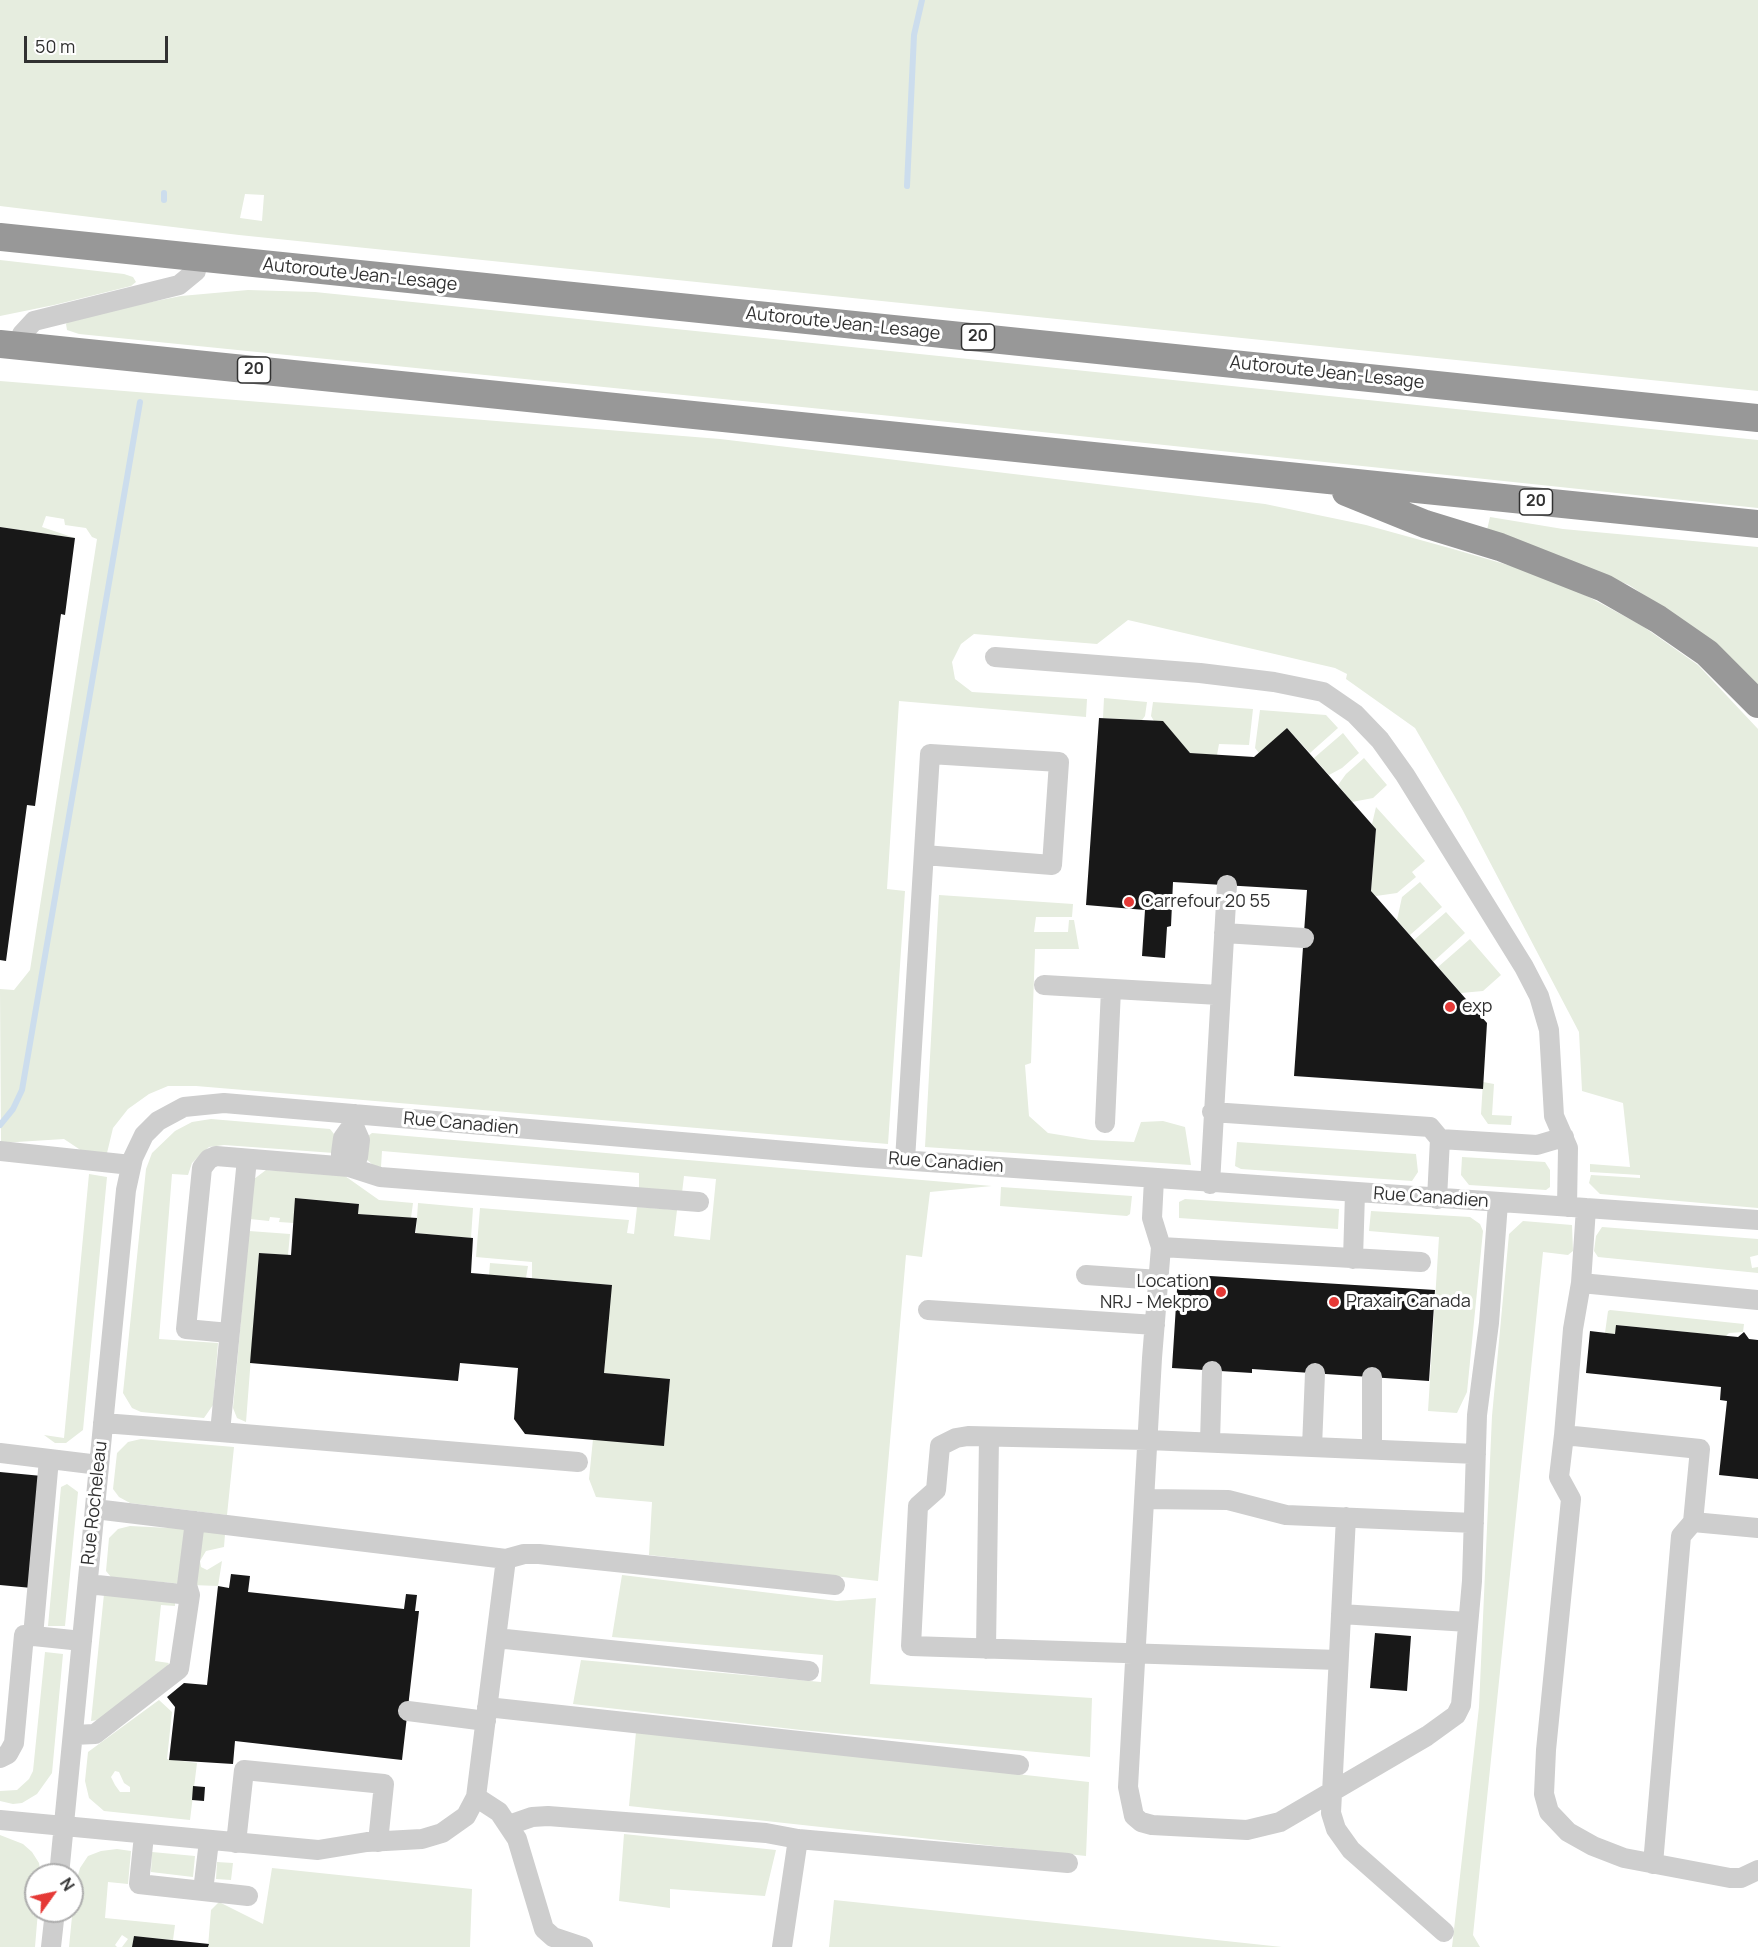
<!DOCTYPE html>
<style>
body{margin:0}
#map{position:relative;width:1758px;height:1947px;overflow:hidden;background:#fff;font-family:Manrope,sans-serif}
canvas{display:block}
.north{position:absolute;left:24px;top:1863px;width:60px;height:60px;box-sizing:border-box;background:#fff;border:2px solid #adadad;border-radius:50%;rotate:57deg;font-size:16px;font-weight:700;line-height:24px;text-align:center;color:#313131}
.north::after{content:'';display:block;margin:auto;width:21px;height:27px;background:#e53936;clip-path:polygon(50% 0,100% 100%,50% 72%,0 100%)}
.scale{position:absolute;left:24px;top:36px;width:144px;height:27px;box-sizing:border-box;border:3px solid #313131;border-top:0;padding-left:8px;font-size:18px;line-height:21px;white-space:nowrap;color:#313131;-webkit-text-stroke:4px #fff;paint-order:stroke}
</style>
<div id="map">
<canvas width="1758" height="1947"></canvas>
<div class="north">N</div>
<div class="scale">50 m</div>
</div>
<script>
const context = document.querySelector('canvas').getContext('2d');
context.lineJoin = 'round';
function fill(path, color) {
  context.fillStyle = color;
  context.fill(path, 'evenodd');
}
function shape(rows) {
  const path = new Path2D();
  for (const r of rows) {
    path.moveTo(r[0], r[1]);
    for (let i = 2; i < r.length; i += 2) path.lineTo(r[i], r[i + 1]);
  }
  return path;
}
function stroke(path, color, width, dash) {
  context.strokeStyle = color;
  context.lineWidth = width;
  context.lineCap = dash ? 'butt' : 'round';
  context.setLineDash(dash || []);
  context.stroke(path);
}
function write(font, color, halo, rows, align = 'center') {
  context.font = font + ' Manrope,sans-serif';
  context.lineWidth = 6;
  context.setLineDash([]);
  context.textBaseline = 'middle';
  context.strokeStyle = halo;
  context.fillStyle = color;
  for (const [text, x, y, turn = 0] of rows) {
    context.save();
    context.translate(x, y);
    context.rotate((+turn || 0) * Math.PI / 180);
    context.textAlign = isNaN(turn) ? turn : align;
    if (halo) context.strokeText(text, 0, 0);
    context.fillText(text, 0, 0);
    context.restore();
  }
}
fill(shape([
 [0,0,1758,0,1758,391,239,235,0,206],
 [245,194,264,195,262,221,240,218],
 [0,260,124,274,133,277,136,282,131,286,54,305,0,316],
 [248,290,315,292,1758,440,1758,508,891,416,79,334,67,330,66,324,71,318,181,296],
 [0,381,720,439,1265,504,1366,525,1453,549,1525,570,1587,596,1641,625,1698,665,1758,729,1758,1208,1600,1194,1589,1183,1591,1175,1640,1178,1640,1175,1590,1172,1590,1164,1630,1167,1623,1103,1582,1091,1579,1032,1462,809,1415,728,1346,679,1347,674,1335,668,1128,620,1097,644,974,634,961,644,952,662,955,679,972,692,1087,699,1086,717,899,701,887,889,905,891,888,1144,196,1086,168,1086,149,1094,128,1109,113,1128,107,1153,85,1153,64,1139,1,1143,0,989,14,990,30,970,97,539,92,537,86,528,65,525,64,519,46,516,42,527,75,538,0,527],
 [1490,517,1563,529,1758,547,1758,686,1665,609,1629,585,1487,530],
 [1104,698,1147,702,1145,716,1142,720,1103,718],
 [1153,702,1253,709,1249,745,1219,744,1217,755,1190,753,1154,721,1151,716],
 [1260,710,1326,715,1338,728,1310,753,1287,728,1259,753,1255,748],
 [1343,733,1359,753,1342,768,1329,775,1314,758],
 [1364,758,1387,785,1373,798,1352,802,1338,785,1346,774],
 [1376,807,1425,861,1412,872,1416,877,1397,893,1376,896,1371,891,1376,829,1372,824],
 [1420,882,1442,907,1410,935,1397,920,1402,897],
 [939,895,1073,904,1072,917,1036,917,1034,932,1068,932,1069,920,1074,920,1079,949,1035,949,1031,1063,1025,1065,1029,1116,1048,1133,1091,1140,1134,1142,1141,1122,1163,1121,1185,1127,1191,1165,925,1147],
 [1446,912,1465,933,1433,962,1414,940],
 [1470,939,1501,975,1483,991,1461,993,1438,967],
 [1483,1082,1494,1084,1492,1115,1512,1116,1511,1125,1488,1124,1481,1114],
 [211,1119,330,1129,334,1134,336,1142,334,1153,224,1145,209,1147,192,1163,188,1175,172,1174,159,1339,218,1343,213,1405,204,1418,141,1412,132,1408,123,1393,146,1169,152,1153,175,1131,192,1122],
 [372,1133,992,1186,930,1192,922,1257,906,1255,878,1581,649,1555,652,1502,596,1497,589,1479,593,1439,664,1445,670,1379,604,1373,611,1285,532,1278,532,1262,476,1257,480,1208,629,1220,627,1233,634,1234,637,1207,677,1210,674,1236,710,1240,716,1179,684,1176,682,1193,639,1190,639,1173,382,1151,381,1167,374,1166,364,1157,368,1136],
 [1237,1142,1416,1154,1418,1172,1412,1181,1241,1169,1235,1166],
 [1462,1157,1545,1162,1550,1170,1550,1187,1546,1190,1469,1185,1461,1175],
 [266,1170,345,1176,379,1200,413,1203,411,1218,358,1214,359,1204,296,1198,294,1223,279,1222,280,1218,270,1217,269,1221,250,1219,254,1179],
 [89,1174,107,1177,83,1430,66,1443,55,1443,44,1435,64,1438],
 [1001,1187,1132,1196,1130,1214,1127,1216,1000,1206],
 [1185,1199,1339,1209,1338,1229,1179,1218,1179,1202],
 [418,1203,473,1208,471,1238,416,1233],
 [1371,1211,1470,1217,1480,1224,1483,1231,1467,1392,1457,1413,1428,1411,1439,1237,1369,1231],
 [1523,1221,1572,1225,1573,1251,1568,1255,1543,1252,1473,1935,1480,1947,1452,1947,1479,1707,1492,1416,1509,1234],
 [1602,1227,1758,1239,1758,1255,1750,1257,1752,1268,1758,1267,1758,1273,1598,1257,1594,1251,1596,1236],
 [249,1231,290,1234,288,1255,259,1253,246,1422,237,1418,233,1408],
 [490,1263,528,1266,526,1278,489,1275],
 [1610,1310,1744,1324,1743,1332,1729,1333,1726,1336,1617,1325,1615,1334,1605,1333,1608,1311],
 [141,1439,234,1447,227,1515,130,1503,119,1497,113,1489,117,1453,128,1442],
 [67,1484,78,1492,65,1626,48,1626,61,1487],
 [130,1526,189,1529,183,1584,111,1577,106,1571,109,1538,118,1529],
 [200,1531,225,1534,224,1547,206,1551,200,1561,201,1567,207,1570,222,1561,218,1586,192,1585],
 [622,1575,837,1601,876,1598,870,1684,1092,1698,1090,1757,801,1730,573,1704,581,1660,821,1682,823,1655,612,1637],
 [104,1594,175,1603,175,1606,161,1605,155,1661,169,1663,167,1666,98,1720,91,1721],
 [45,1652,63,1654,52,1773,37,1794,22,1803,13,1804,0,1801,0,1791,17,1790,29,1779,33,1771],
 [159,1700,172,1712,167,1759,197,1763,190,1820,104,1811,89,1798,85,1781,88,1752],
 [115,1771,119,1772,124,1783,130,1787,130,1792,120,1792,115,1785,111,1777],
 [636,1732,1089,1782,1086,1856,629,1806],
 [624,1834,776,1850,765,1896,670,1889,670,1908,619,1901],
 [0,1835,23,1844,32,1852,39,1863,41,1875,36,1875,36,1911,38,1911,35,1947,0,1947],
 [117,1849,131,1851,128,1884,108,1882,105,1918,175,1925,173,1940,134,1936,132,1947,122,1947,128,1939,122,1935,115,1945,117,1947,69,1947,75,1886,80,1868,88,1856,101,1851],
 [152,1852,195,1856,193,1877,151,1872],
 [217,1862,233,1863,231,1880,216,1879],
 [272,1868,472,1889,470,1947,208,1947,211,1910,219,1902,263,1924],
 [834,1900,1104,1928,1282,1947,829,1947]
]), '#e6eddf');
stroke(shape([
 [907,186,914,35,922,0],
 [164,193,164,200],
 [0,1125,13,1109,22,1090,140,402]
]), '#ccdded', 6);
fill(shape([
 [0,527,75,538,65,615,61,614,35,806,27,805,6,961,0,960],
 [1099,718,1163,721,1190,753,1254,757,1287,728,1376,829,1371,891,1487,1023,1483,1089,1294,1076,1307,890,1173,882,1171,926,1167,927,1165,958,1142,956,1145,910,1086,905],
 [295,1198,359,1204,358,1214,417,1218,415,1233,473,1238,471,1273,612,1285,604,1373,670,1379,664,1446,525,1434,514,1419,518,1368,460,1363,458,1381,250,1363,259,1253,291,1255],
 [1178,1274,1435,1290,1429,1381,1252,1369,1252,1373,1172,1368],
 [1616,1325,1738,1337,1744,1332,1749,1339,1758,1340,1758,1479,1719,1475,1727,1401,1720,1400,1721,1387,1586,1373,1590,1331,1615,1334],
 [0,1472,42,1476,32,1588,0,1585],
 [231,1574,250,1576,248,1592,404,1609,406,1594,417,1595,415,1611,419,1611,402,1760,235,1741,233,1764,169,1760,175,1707,167,1697,184,1683,207,1685,218,1586,229,1588],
 [1375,1633,1411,1636,1407,1691,1370,1688],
 [193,1786,205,1787,204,1801,192,1800],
 [134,1936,209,1944,208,1947,132,1947]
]), '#181818');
stroke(shape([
 [19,346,22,334,34,321,179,285,196,271,197,258],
 [995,657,1200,673,1274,682,1323,692,1355,714,1380,740,1405,775,1524,967,1539,996,1549,1030,1554,1116,1568,1148,1567,1207],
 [1224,933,1304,938],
 [1044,985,1219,995],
 [1212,1112,1430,1127,1440,1139],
 [1105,1123,1111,989],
 [353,1124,360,1140,358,1157,349,1167,341,1158,341,1153,343,1138,353,1124,355,1114],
 [0,1151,131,1165],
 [905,1160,930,754,1059,762,1052,865,924,855],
 [1154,1179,1152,1218,1161,1247,1152,1358,1128,1787,1134,1816,1141,1822,1152,1825,1247,1830,1280,1822,1427,1736,1456,1715,1461,1705,1472,1581,1477,1415,1489,1323,1498,1203],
 [1210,1184,1227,885],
 [1437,1199,1440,1139,1537,1145,1564,1137],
 [1586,1208,1581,1283,1758,1300],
 [1161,1247,1421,1262],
 [1353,1259,1355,1193],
 [1086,1275,1159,1280],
 [1581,1283,1573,1329,1564,1435,1700,1449,1693,1522,1758,1528],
 [928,1310,1155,1325],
 [229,1333,186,1329,202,1168,209,1159,216,1156,349,1167,380,1177,699,1202],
 [103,1423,220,1432,247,1159],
 [220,1432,578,1462],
 [1564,1435,1559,1477,1571,1499,1546,1750,1544,1794,1549,1812,1568,1832,1593,1846,1624,1858,1730,1878,1741,1878,1758,1870],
 [1210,1442,1212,1371],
 [1312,1447,1315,1373],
 [1372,1449,1372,1377],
 [0,1453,99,1465],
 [1145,1499,1228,1500,1286,1515,1474,1523],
 [95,1509,506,1559,524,1554,539,1554,835,1585],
 [1346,1517,1331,1813,1336,1829,1351,1850,1444,1932],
 [190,1595,187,1585,195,1521],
 [1341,1614,1468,1622],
 [33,1636,49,1459],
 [496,1638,809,1671],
 [986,1649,989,1437],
 [1338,1660,911,1646,918,1506,936,1490,940,1446,956,1438,968,1436,1148,1440,1476,1454],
 [487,1707,1019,1765],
 [408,1711,486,1721],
 [73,1735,95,1734,179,1669,190,1595,88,1584],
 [0,1758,8,1754,14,1743,24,1635,82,1641],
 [476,1797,499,1812,517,1839,544,1929,553,1937,583,1947],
 [0,1820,318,1850,367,1842,422,1839,442,1833,466,1816,476,1797,506,1559],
 [509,1825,532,1817,548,1816,766,1833,798,1839,1068,1863],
 [144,1835,139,1884,203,1891,209,1841],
 [236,1843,244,1770,384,1784,378,1842],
 [1653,1864,1681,1536,1693,1522],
 [59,1875,126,1190,133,1158,144,1135,158,1121,184,1107,224,1103,857,1157,1758,1220],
 [203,1891,248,1896],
 [51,1947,55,1911],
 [782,1947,798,1839]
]), '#cecece', 20);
stroke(shape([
 [0,237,1758,418],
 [0,344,1758,524],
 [1346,492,1425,524,1500,547,1604,588,1658,619,1707,653,1758,704]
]), '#989898', 28);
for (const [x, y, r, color] of [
 [1129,902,6,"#e53936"],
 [1450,1007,6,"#e53936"],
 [1221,1292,6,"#e53936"],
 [1334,1302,6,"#e53936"]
]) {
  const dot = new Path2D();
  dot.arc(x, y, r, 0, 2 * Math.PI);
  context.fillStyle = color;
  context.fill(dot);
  stroke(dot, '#fff', 2);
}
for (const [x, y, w] of [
 [978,337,33],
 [254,370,33],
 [1536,502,33]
]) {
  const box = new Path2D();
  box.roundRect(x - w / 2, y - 13, w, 26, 4.5);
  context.fillStyle = '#fff';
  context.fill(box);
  stroke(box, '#313131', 1.5);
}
write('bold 16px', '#313131', null, [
 ["20",978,337],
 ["20",254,370],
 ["20",1536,502]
]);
write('18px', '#313131', '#fff', [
 ["Autoroute Jean-Lesage",360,275,6],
 ["Autoroute Jean-Lesage",843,324,6],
 ["Autoroute Jean-Lesage",1327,373,6],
 ["Rue Canadien",461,1124,5],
 ["Rue Canadien",946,1163,4],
 ["Rue Canadien",1431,1198,4],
 ["Rue Rocheleau",95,1503,-84]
]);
write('18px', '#313131', '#fff', [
 ["Carrefour 20 55",1141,902],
 ["exp",1462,1007],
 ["Location",1209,1282,"right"],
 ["NRJ - Mekpro",1209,1303,"right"],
 ["Praxair Canada",1346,1302]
], 'left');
</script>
